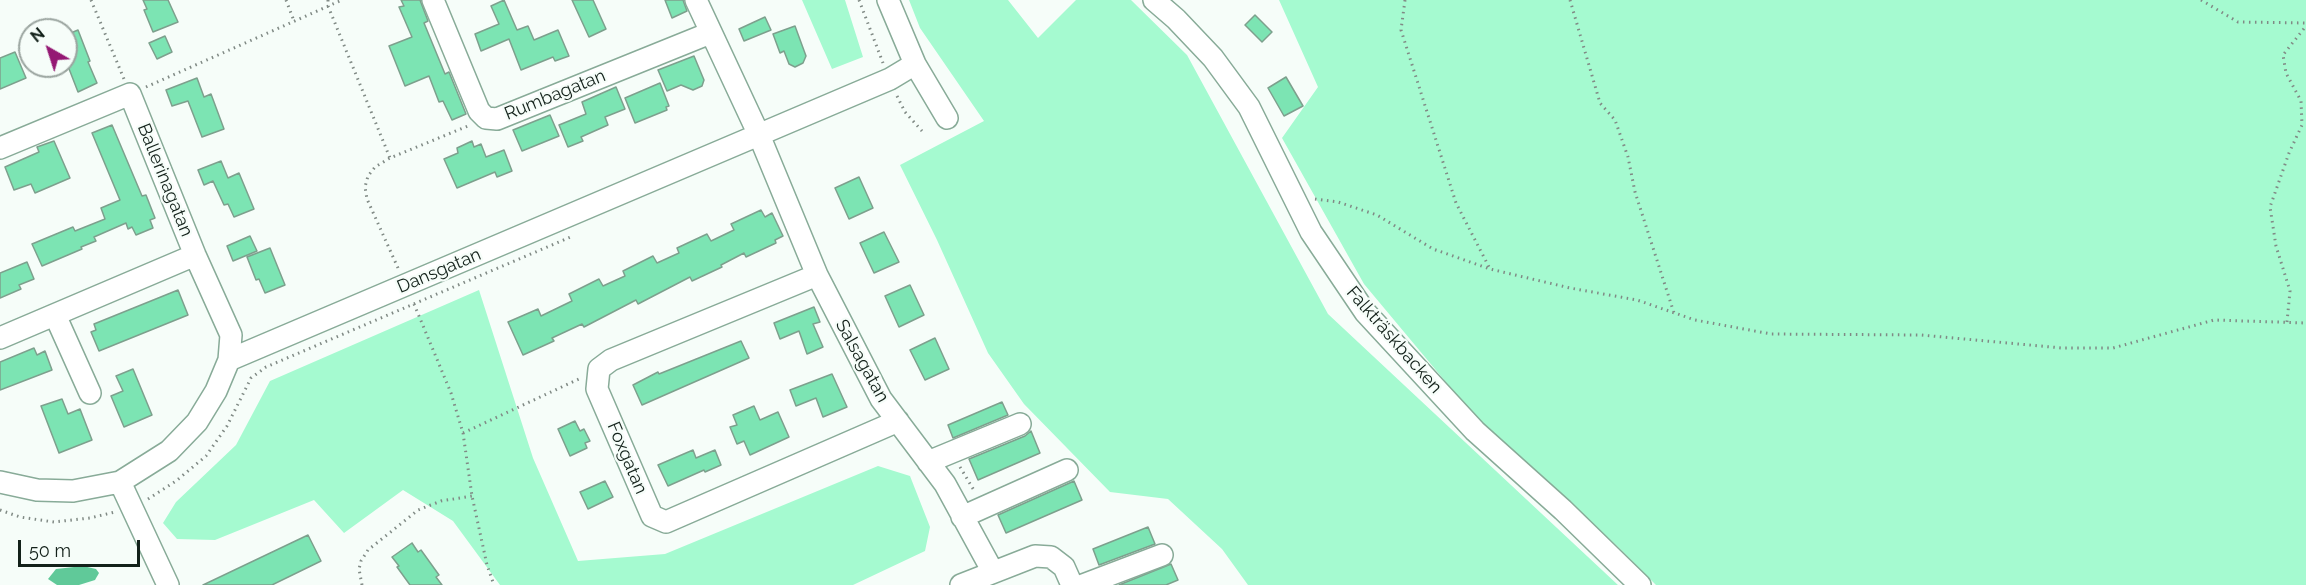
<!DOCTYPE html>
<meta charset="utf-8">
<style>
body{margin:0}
#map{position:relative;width:2306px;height:585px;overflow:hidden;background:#f6fdf9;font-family:Raleway,sans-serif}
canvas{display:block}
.north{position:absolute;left:18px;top:18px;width:60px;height:60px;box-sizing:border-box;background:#f6fdf9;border:2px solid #9ba5a0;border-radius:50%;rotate:321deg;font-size:16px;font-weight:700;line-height:24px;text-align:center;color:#13211a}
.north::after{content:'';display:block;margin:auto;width:21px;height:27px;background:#941873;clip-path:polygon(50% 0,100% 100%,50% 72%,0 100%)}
.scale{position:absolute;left:18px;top:540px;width:122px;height:27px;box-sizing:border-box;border:3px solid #13211a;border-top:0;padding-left:8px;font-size:18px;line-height:21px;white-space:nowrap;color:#13211a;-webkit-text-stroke:4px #f6fdf9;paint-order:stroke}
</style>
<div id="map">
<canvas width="2306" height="585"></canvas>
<div class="north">N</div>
<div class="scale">50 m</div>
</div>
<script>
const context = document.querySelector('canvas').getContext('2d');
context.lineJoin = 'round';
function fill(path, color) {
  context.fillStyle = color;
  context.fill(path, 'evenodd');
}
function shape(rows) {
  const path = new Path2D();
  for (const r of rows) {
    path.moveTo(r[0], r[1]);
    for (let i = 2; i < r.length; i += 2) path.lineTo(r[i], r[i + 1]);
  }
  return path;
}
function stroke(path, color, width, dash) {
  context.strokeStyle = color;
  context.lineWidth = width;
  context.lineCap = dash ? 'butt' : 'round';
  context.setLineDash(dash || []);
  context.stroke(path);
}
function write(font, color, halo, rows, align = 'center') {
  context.font = font + ' Raleway,sans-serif';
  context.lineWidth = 4.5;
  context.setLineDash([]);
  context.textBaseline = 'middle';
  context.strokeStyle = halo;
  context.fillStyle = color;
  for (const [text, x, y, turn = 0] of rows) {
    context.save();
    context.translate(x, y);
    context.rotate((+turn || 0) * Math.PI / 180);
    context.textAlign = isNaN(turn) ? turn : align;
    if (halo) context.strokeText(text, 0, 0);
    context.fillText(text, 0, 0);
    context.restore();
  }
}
fill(shape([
 [802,0,845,0,863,57,832,69],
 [909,0,1008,0,1038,38,1076,0,1131,0,1187,55,1328,314,1618,585,1248,585,1222,549,1168,499,1110,492,1024,404,988,353,937,240,900,165,984,121,920,28],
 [1279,0,2306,0,2306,585,1656,585,1618,547,1475,417,1364,284,1282,138,1318,87],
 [479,290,533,458,578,561,665,554,878,466,910,476,930,527,925,551,853,585,500,585,453,521,403,490,344,533,314,500,215,540,177,539,163,523,176,502,236,445,270,381]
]), '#a5fad0');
fill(shape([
 [83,566,96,569,99,573,95,580,79,585,57,585,48,579,56,569]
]), '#60c999');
const building = shape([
 [143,0,168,0,178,22,153,32,144,10,147,9,143,0],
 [401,0,420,0,428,21,424,23,445,74,449,72,466,114,452,120,443,101,439,102,429,76,405,86,389,46,412,37,399,7,404,6,401,0],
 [504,0,517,30,528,26,534,40,558,30,569,56,555,61,553,57,521,70,509,39,481,51,475,34,499,24,491,6,504,0],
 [572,0,593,0,606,29,589,37,572,0],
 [665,0,683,0,687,11,672,18,665,0],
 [1255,15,1272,32,1262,42,1245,25,1255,15],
 [765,17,771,30,744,41,739,29,765,17],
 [795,26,806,56,803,63,795,67,789,64,784,51,780,53,773,34,795,26],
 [78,30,90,61,88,62,97,83,78,92,66,61,66,35,78,30],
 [165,36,172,52,157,59,149,43,165,36],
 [15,52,26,78,0,89,0,58,15,52],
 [694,56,704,80,702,86,693,90,681,85,667,91,658,70,694,56],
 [1286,77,1303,106,1284,116,1268,88,1286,77],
 [197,78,204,97,211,94,224,129,202,137,188,101,172,106,166,90,197,78],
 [660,83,669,106,666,107,667,110,635,123,625,98,660,83],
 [616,87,625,109,605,117,608,125,581,137,583,141,568,147,559,125,586,114,582,102,616,87],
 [550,115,559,136,522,151,513,130,550,115],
 [112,125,142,196,146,195,155,218,150,220,153,228,136,235,132,227,128,229,126,223,94,237,96,241,81,247,82,249,42,266,32,244,73,227,75,231,105,219,101,208,120,200,92,133,112,125],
 [54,141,70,178,35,193,31,184,14,190,5,167,39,152,37,147,54,141],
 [472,141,474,147,481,144,486,157,504,150,512,171,497,177,495,172,457,188,444,159,458,153,457,148,472,141],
 [221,161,228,178,239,173,254,209,234,217,228,204,224,205,213,181,204,185,198,170,221,161],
 [859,177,873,208,849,219,835,188,859,177],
 [761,210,765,217,772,213,783,236,775,240,776,243,746,257,744,253,721,265,722,267,692,281,690,277,638,304,636,300,584,327,582,324,552,338,554,341,523,355,508,322,538,309,541,316,572,301,569,294,599,279,603,286,625,276,623,271,653,256,657,263,679,253,677,248,707,234,711,241,734,230,731,224,761,210],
 [884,232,899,262,874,273,860,243,884,232],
 [250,236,257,251,233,261,227,246,250,236],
 [270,248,285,285,265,293,259,279,256,280,247,257,270,248],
 [27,262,34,279,19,285,21,289,0,298,0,273,27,262],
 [910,285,924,315,899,327,885,296,910,285],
 [178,290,188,315,99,351,91,332,96,330,94,324,178,290],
 [814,307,820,322,813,324,823,347,807,354,799,331,780,339,774,323,814,307],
 [935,338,949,369,925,380,910,350,935,338],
 [741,341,749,358,642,405,633,385,658,372,659,374,741,341],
 [34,348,37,355,45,351,52,370,0,390,0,362,34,348],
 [133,369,152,415,124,427,111,396,123,391,116,376,133,369],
 [832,374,847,407,823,417,816,398,796,406,790,390,832,374],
 [62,399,68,414,80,409,92,440,59,453,41,406,62,399],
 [1002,402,1008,415,953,438,948,425,1002,402],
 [754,406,760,420,778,412,789,437,750,455,744,441,737,444,730,427,737,425,733,415,754,406],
 [575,421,580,431,584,429,590,441,585,443,587,448,570,456,558,429,575,421],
 [1031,431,1040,453,978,480,969,459,1025,436,1031,431],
 [693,450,696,458,715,450,721,465,705,472,704,470,668,486,658,465,693,450],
 [605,481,613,497,588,509,580,492,605,481],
 [1074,481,1082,500,1006,533,998,515,1074,481],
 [1148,527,1155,544,1099,565,1093,549,1148,527],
 [308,535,321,561,272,585,203,585,308,535],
 [412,543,418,552,421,550,439,575,436,577,442,585,410,585,397,567,399,566,392,557,412,543],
 [1171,564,1178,580,1166,585,1119,585,1171,564]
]);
fill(building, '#7ce4b3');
stroke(building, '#7da08d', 1.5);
const minor = shape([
 [433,0,479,111,486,118,497,119,710,33],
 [696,0,759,135,817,275,881,399,945,484,993,572],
 [888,0,915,64,947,118],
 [1154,0,1176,19,1213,58,1249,107,1311,232,1365,312,1475,431,1563,510,1640,585],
 [0,148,130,94,195,255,231,335,229,360,216,391,197,422,169,451,120,482,73,491,37,490,0,482],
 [817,275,611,360,599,369,597,389,652,516,666,522,898,421],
 [55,315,90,393],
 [0,338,195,255],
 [229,360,890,79,915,64],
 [928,462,1020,424],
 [120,482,168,585],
 [962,517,1067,470],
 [961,585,1035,556,1051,557,1064,567,1072,585],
 [1083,585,1162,555]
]);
stroke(minor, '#88ab98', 24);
stroke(shape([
 [91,0,124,79],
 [286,0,294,21],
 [328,0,328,6,390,158],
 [859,0,883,63],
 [1405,0,1401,30,1456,203,1489,267],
 [1570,0,1600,103,1615,120,1628,157,1635,192,1674,313],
 [2201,0,2238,22,2306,23],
 [146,87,342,0],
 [897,96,905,112,922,131],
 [1315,199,1338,202,1377,215,1433,249,1490,269,1570,288,1637,300,1695,320,1771,334,1921,335,2062,348,2113,348,2214,320,2306,323],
 [398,268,367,199,365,187,368,176,375,167,390,158,468,126],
 [414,304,451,393,463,433,472,496,487,565,494,585],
 [2287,322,2290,291,2276,246,2270,207,2289,153,2302,125,2301,101,2286,73,2283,55,2306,26],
 [463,433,581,378],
 [960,467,975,492],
 [148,499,176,481,206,456,227,426,251,378,266,367,573,236],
 [0,510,20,517,54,522,90,518,115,512],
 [362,585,359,569,361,561,368,550,418,510,441,501,472,496]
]), '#808a85', 3, [1.5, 4.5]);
stroke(minor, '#fff', 21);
write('18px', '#13211a', '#f6fdf9', [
 ["Rumbagatan",555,95,-22],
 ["Ballerinagatan",165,180,68],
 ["Dansgatan",439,271,-23],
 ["Falkträskbacken",1394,340,49],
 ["Salsagatan",862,361,61],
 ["Foxgatan",627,458,67]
]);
</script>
